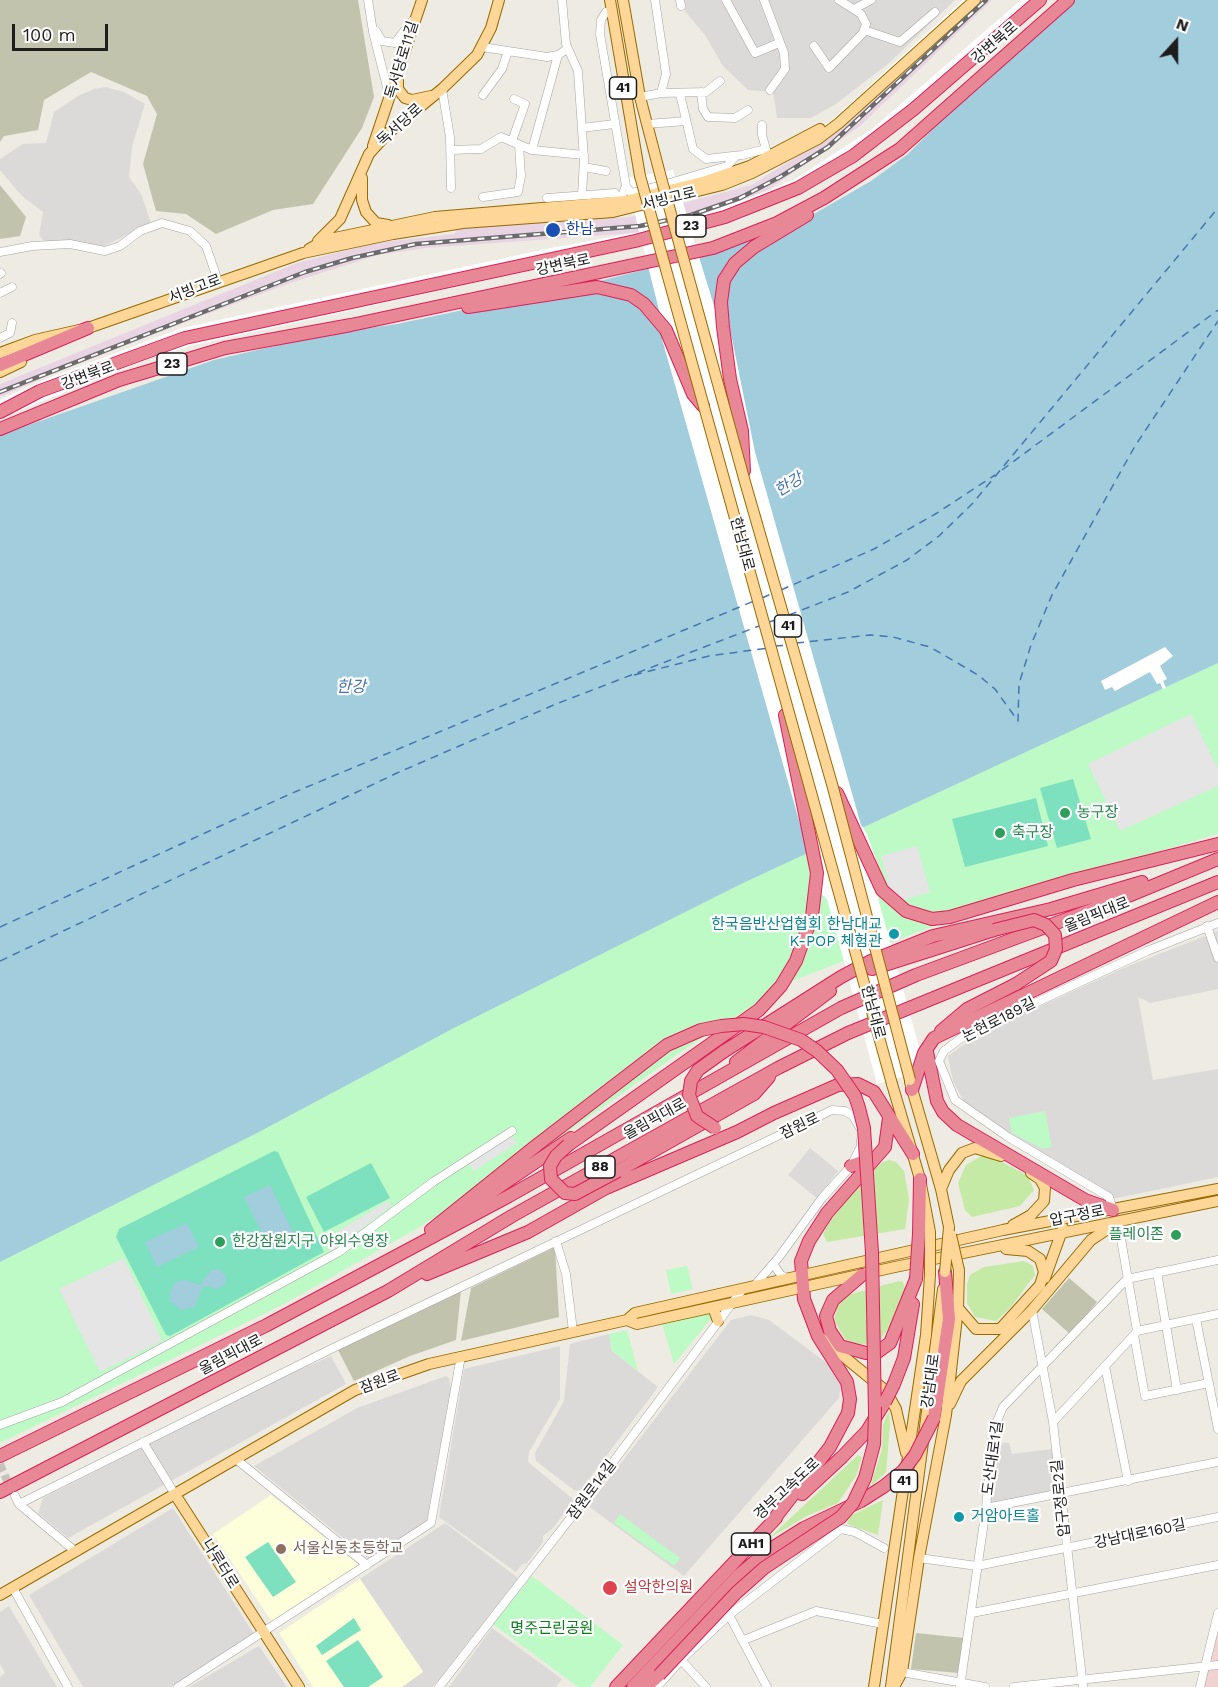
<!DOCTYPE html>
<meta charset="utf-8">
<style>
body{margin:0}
#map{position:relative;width:1218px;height:1687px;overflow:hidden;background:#eeebe2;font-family:"Work Sans",sans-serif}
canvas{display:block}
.north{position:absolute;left:1146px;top:12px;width:60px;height:60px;-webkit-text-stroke:4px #fff;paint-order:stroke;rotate:21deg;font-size:16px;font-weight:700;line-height:24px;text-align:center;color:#1d1d1d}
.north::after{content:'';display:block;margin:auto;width:21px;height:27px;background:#1d1d1d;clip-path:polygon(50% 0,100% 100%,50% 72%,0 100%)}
.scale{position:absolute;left:12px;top:24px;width:96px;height:27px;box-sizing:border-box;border:3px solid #1d1d1d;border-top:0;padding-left:8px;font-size:18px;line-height:21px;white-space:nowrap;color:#1d1d1d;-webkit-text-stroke:4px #fff;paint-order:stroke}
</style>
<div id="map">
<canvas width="1218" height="1687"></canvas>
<div class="north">N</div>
<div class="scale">100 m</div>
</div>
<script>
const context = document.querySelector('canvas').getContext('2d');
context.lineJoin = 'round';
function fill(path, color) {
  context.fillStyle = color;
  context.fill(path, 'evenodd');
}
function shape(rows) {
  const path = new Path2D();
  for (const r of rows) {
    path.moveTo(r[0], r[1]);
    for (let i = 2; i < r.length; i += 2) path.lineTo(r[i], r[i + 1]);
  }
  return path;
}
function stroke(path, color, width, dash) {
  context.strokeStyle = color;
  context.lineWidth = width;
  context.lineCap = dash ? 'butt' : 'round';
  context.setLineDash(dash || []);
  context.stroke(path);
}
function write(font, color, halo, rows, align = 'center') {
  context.font = font + ' "Work Sans","Noto Sans KR",sans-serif';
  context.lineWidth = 4.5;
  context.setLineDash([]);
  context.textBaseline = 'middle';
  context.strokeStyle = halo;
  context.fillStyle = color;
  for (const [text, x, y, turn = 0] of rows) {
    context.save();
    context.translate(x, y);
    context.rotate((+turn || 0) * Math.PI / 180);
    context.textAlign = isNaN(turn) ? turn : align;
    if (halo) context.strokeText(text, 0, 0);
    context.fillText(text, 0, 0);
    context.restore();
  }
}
fill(shape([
 [684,0,955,0,889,63,836,104,811,118,777,118,773,92,748,90,723,66,705,35,684,10],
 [106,87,124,92,145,104,132,147,129,177,141,194,151,223,104,246,44,241,39,235,43,212,22,196,0,170,0,159,23,144,46,143,54,112,78,96,94,89],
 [1218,931,1218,989,1150,1003,1138,997,1153,1080,1218,1069,1218,1177,1117,1198,1103,1198,965,1104,953,1081,948,1056,965,1044,999,1025,1126,967],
 [810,1148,838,1171,817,1198,788,1175],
 [751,1315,769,1320,831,1366,841,1383,839,1398,684,1576,588,1506,731,1320],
 [609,1334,612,1351,658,1387,580,1491,574,1490,536,1461,535,1453,564,1401,570,1344],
 [560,1346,560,1399,529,1452,528,1462,574,1500,553,1528,543,1536,543,1542,527,1563,522,1564,516,1572,439,1517,464,1369],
 [331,1356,346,1384,68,1538,38,1513,43,1498,276,1380],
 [446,1376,449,1378,451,1389,427,1521,369,1559,254,1466,357,1408],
 [994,1442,1009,1443,1012,1454,1053,1449,1057,1493,988,1506],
 [173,1508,254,1634,171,1687,83,1687,29,1595],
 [445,1523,518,1578,433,1687,402,1687,423,1671,360,1579],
 [9,1606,57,1687,0,1687,0,1677,5,1673,0,1664,0,1612],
 [492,1628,562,1679,556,1687,449,1687],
 [259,1646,287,1687,189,1687]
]), '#dbdad9');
fill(shape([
 [1218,1620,1218,1687,1201,1687]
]), '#f0d3d0');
fill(shape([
 [979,0,992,0,859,127,768,190,705,214,634,233,426,248,378,255,296,281,196,318,47,376,0,397,0,384,297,263,374,243,455,234,456,228,630,217,752,185,829,136]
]), '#e8d4e3');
fill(shape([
 [271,1495,359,1565,272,1622,213,1534],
 [360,1579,423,1672,402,1687,313,1687,279,1633]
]), '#fdffda');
fill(shape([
 [0,0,358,0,374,97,362,128,313,204,273,210,216,234,186,214,156,211,143,164,157,114,147,96,91,72,44,100,38,130,4,136,0,142],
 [0,185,26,217,20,236,0,239],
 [555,1247,559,1317,461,1341,471,1288],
 [1069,1278,1097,1302,1070,1334,1042,1309],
 [461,1290,456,1340,410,1356,354,1381,338,1350],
 [916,1633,964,1638,959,1673,911,1669]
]), '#c2c3ad');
fill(shape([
 [983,1155,993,1157,1028,1176,1034,1190,1020,1206,972,1217,965,1210,958,1183,966,1165],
 [889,1160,896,1162,904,1171,909,1199,905,1229,827,1242,823,1234,831,1220,865,1177,883,1162],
 [1024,1261,1033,1266,1035,1275,1010,1308,996,1321,975,1317,967,1303,967,1284,970,1275,984,1267],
 [899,1281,903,1282,905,1289,890,1326,879,1341,869,1345,854,1343,845,1339,834,1320,838,1304,848,1295],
 [889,1411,890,1425,886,1472,870,1488,882,1449,883,1424],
 [858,1455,862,1457,856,1476,838,1503,807,1516,768,1539],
 [883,1500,878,1535,847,1524,850,1516]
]), '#c4eaa6');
fill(shape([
 [1218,663,1218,834,1098,869,915,933,790,982,682,1051,510,1173,411,1232,286,1303,0,1443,0,1262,257,1133,454,1028,743,883],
 [1045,1111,1052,1147,1043,1149,1012,1133,1009,1118],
 [687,1266,693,1289,671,1294,666,1270],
 [713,1310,714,1315,674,1364,662,1323],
 [627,1330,638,1371,612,1351,609,1334],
 [620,1514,680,1558,674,1566,614,1523],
 [532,1576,623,1645,590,1687,578,1687,493,1624]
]), '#bdfac5');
fill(shape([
 [1073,779,1091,839,1057,848,1040,788],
 [1036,798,1048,846,965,867,952,819],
 [274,1151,278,1152,324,1252,170,1336,166,1335,116,1237,119,1229],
 [371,1163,390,1198,324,1232,306,1197],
 [268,1542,296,1582,273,1597,245,1557],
 [354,1618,361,1630,322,1655,316,1646],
 [358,1640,383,1677,368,1687,344,1687,326,1661]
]), '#7de0be');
fill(shape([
 [1191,714,1218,769,1218,786,1120,831,1088,764],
 [917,846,930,892,893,903,881,856],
 [511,1135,517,1143,474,1171,468,1163],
 [388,1201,391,1206,331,1252,325,1239],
 [124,1258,162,1341,100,1372,59,1289]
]), '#e5e5e5');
fill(shape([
 [1070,0,1218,0,1218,663,743,883,454,1028,257,1133,0,1262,0,435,214,360,327,334,397,324,600,281,697,256,814,214,871,181,908,154,998,64],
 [270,1185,295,1236,270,1249,244,1197],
 [187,1223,199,1247,157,1267,145,1242],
 [220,1269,226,1277,225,1284,217,1289,206,1286,202,1288,195,1307,181,1310,171,1302,170,1291,176,1282,185,1280,200,1285,211,1270]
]), '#a1cddd');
fill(shape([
 [963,0,977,0,800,154,757,176,832,120],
 [1021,0,1044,0,830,176,742,219,692,234,718,319,728,319,755,452,861,825,866,832,885,883,876,891,919,1047,917,1073,877,1084,827,899,813,886,807,834,802,831,662,339,666,338,643,246,194,345,154,357,0,418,0,400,46,379,182,328,551,248,639,232,627,178,673,170,688,219,768,191,795,179,872,129],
 [1165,647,1173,656,1160,666,1167,679,1163,681,1166,688,1163,689,1160,683,1157,684,1150,672,1115,691,1112,687,1105,690,1101,681]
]), '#fff');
stroke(shape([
 [1002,470,1218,310],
 [781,590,874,549,937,513,995,475],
 [762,598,771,594],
 [789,615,848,592,907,560,939,536,973,503,1218,208],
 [769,622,779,619],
 [796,643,870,635,893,637,930,647,978,675,995,689,1018,721,1019,684,1031,645,1052,595,1135,446,1218,321],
 [775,646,788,645],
 [634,675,709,656,768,648],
 [0,927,290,794,754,601],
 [0,961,397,773,556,704,759,626]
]), '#4776ae', 1.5, [8, 6]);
stroke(shape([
 [0,1464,11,1490]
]), '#c4c2bb', 8, [8, 4]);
const minor = shape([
 [368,0,373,32,389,95],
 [562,0,566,44,578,71,584,159,582,195],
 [655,0,666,74,661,93],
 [680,0,681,6],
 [726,0,755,53,779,43],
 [764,0,784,53,785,69,770,90],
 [854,9,871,0],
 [612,11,606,12,601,20,600,34,626,186,622,196,614,199],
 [864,30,900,42,935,12],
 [376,31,382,41,395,43,412,21],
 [814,46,829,68,863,33,866,24,861,14,839,0],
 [482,47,547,57,558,55,567,49],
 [442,89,450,137,451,188],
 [701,92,703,109,708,117,735,118,748,110],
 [680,94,693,149,706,159,742,155,766,149,762,135,762,125],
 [483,95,502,69,508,51],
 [640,97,661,93,706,92,720,81],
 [647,124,686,121],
 [582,128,614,124],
 [512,141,525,104,514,99],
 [451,150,481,149,501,137,532,150,584,155],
 [532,150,558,55],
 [584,167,606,171],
 [626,186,631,193,673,182,727,166,736,156],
 [483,197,518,192,521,176,519,145],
 [547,198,615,193],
 [0,252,32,246,70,244,105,251,120,246,140,231,162,223,190,231,206,246,218,281],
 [0,274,1,273],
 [0,293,12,287],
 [0,338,10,333,12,323],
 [1207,926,1218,958],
 [1113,1210,1109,1197,1008,1137,955,1100,939,1061,944,1051,964,1036,1147,951,1218,923],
 [1118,1222,1137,1331,1134,1335,1145,1396,1209,1383],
 [556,1241,566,1274,573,1331],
 [773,1264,781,1275,789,1279],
 [1157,1272,1177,1390],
 [754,1286,779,1257,822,1198,851,1166,861,1146,861,1140],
 [1032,1310,1053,1422,1083,1687],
 [1196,1319,1218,1429],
 [1137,1331,1218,1314],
 [1105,1366,1128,1481],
 [1053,1422,1134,1335],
 [0,1425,62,1402,339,1252,433,1182,512,1131],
 [143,1442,176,1496],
 [237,1460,367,1565],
 [15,1496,19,1504,76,1552],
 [19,1504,329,1350,832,1110,845,1111,853,1116,860,1128],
 [986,1508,1218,1462],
 [919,1558,977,1566,1218,1517],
 [13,1588,68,1687],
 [972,1613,1218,1565],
 [729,1615,767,1687],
 [744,1640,816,1611,883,1624],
 [681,1660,706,1687],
 [902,1672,985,1687],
 [178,1687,431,1523,461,1356],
 [439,1687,583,1502,742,1290],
 [657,1687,681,1660,729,1615,841,1529,855,1532,884,1548],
 [960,1687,986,1508,991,1455,995,1426,1003,1407,1127,1279,1218,1260],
 [1014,1687,1218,1665],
 [1200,1687,1218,1613]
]);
const major = shape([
 [610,0,640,176],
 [623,0,640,97,660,174],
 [398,80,398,89,405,98,412,100,431,96],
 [373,146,422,0],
 [362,178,362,200,366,212,376,223,388,225],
 [318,241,340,219,369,154,387,134,442,89,477,55,491,28,499,0],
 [309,249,325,240,435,217,625,201,706,181,750,166,820,129],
 [0,353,35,340,88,328,303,253,393,234,463,223,613,212,722,185,752,173,818,139,839,123,975,0],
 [0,372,21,362],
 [910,1082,941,1189,949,1227],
 [892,1084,920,1179,930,1232],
 [941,1189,949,1170,962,1153,975,1148,1001,1156],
 [1013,1225,1031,1215,1044,1201,1045,1188,1040,1179,1031,1173],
 [1045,1278,1063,1228],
 [713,1307,718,1321],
 [958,1308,976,1329,1000,1329,1040,1285,1044,1272,1040,1259,1028,1251,1006,1249],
 [627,1320,637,1324,895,1267,1218,1201],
 [821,1338,886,1391,896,1409,906,1453],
 [950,1404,961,1381,1032,1310,1091,1240,1112,1226],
 [176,1496,299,1687],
 [0,1595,355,1390,429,1364,627,1320,635,1313,1003,1230,1218,1189],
 [874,1687,926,1335,930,1275],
 [891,1687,943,1289],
 [894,1687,902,1672,919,1558,946,1415,958,1308,959,1270]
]);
const highway = shape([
 [468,307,597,287,631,295,644,304,666,330,693,394,703,406],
 [0,365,88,328],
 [0,412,40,391,185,338,635,241,725,217,798,188,853,156,914,109,1040,0],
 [0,429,119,380,225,348,351,325,713,248,777,223,824,198,900,149,1068,0],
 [744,471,742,431,730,379,723,327,721,302,724,280,735,263,754,247,807,215],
 [837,793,882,890,906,911,932,919,950,917,1073,880,1218,844],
 [872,969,994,930],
 [941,1031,967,1009,1016,984],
 [723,1052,841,977,871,961,933,936,1051,909,1142,882],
 [927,1052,937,1101,943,1112,957,1125,1085,1200,1113,1210],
 [736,1062,830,991],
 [912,1090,924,1053,934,1038,1218,902],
 [568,1145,759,1010,781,986,796,961,812,916,817,873,785,715],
 [851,1166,874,1158],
 [618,1171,754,1094,769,1077],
 [456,1216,571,1138],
 [431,1230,537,1145],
 [919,1234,920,1179],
 [427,1274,528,1232,606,1188,737,1132,774,1113,838,1085,858,1084,874,1092,913,1154],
 [862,1275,833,1300,826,1316,830,1331,840,1346,866,1353,876,1353,890,1343,916,1279],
 [894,1384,904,1358,913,1304],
 [934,1418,949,1319,945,1272],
 [0,1456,267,1325,509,1196,841,1008,916,975,1121,899,1218,859],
 [0,1492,388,1291,512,1216,778,1068,848,1033,1218,882],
 [802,1494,842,1457,867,1431,885,1402],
 [771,1523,830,1447,848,1413,850,1399,847,1382,818,1336,804,1299,801,1261,809,1241,827,1213,885,1147,889,1118],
 [616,1687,776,1518],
 [633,1687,740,1574,766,1552,804,1528,861,1501,883,1487],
 [646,1687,659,1675]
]);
stroke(minor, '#a4a4a4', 9);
stroke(major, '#956b00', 12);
stroke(highway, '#db2057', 14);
stroke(minor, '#fff', 8);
stroke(major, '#fed698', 10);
stroke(highway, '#e88795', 12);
const rail = shape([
 [0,392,305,272,352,258,416,244,640,226,691,215,740,198,780,177,828,147,986,0]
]);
stroke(rail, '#6b6b6b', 4.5);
stroke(rail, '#fff', 2, [7]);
const majorBridge = shape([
 [660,174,745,482,832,784,910,1080],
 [640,176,892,1084],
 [930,1232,930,1275],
 [951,1235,959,1270],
 [945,1272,949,1227]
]);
const highwayBridge = shape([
 [994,930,1034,920,1046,925,1055,935,1056,949,1051,961,1016,984],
 [715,1128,697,1116,689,1095,691,1081,698,1070,723,1052],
 [537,1145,667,1045,701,1030,721,1026,744,1024,764,1027,801,1040,817,1051,837,1070,855,1096,859,1108,864,1128,872,1253,875,1414,874,1444,865,1478,853,1503,841,1517,764,1568,736,1593,659,1675],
 [568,1145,556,1156,550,1166,551,1179,565,1193,575,1194,618,1171],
 [916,1279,919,1234],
 [885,1402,894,1384],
 [883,1487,903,1471,915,1455,934,1418]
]);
stroke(majorBridge, '#956b00', 12, []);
stroke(highwayBridge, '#db2057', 14, []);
stroke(majorBridge, '#fed698', 10);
stroke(highwayBridge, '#e88795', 12);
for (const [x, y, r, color] of [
 [553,230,8,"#1a4fb4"],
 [1065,813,6,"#2e9e5b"],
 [1000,833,6,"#2e9e5b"],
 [894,934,6,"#0f9aa8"],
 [1176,1235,6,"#2e9e5b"],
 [220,1242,6,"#2e9e5b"],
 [959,1517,6,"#0f9aa8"],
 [281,1549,6,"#8d6e63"],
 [610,1588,8,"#e0444e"]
]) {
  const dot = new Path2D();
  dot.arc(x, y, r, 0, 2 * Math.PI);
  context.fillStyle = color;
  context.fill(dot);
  stroke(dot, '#fff', 2);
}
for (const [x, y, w] of [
 [623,88,27],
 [691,226,30],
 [172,364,30],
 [788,626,27],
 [600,1167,30],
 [904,1481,27],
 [751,1544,39]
]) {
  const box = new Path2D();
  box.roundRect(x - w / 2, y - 11, w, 22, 4.5);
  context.fillStyle = '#fff';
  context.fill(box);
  stroke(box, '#1d1d1d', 1.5);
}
write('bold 14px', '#1d1d1d', null, [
 ["41",623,88],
 ["23",691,226],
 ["23",172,364],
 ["41",788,626],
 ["88",600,1167],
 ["41",904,1481],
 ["AH1",751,1544]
]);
write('15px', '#1d1d1d', '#fff', [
 ["강변북로",995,43,-41],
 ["독서당로11길",402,60,-73],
 ["독서당로",400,125,-42],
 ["서빙고로",669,199,-14],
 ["강변북로",563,265,-12],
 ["서빙고로",195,289,-21],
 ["강변북로",88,376,-21],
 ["한남대로",742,544,75],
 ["올림픽대로",1097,915,-22],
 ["한남대로",873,1012,75],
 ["논현로189길",999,1020,-27],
 ["올림픽대로",655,1119,-29],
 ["잠원로",800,1126,-26],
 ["압구정로",1077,1216,-11],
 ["올림픽대로",231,1355,-28],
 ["강남대로",931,1381,-82],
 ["잠원로",380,1382,-20],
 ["도산대로1길",993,1458,-82],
 ["경부고속도로",787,1489,-43],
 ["잠원로14길",592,1490,-53],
 ["압구정로2길",1061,1498,-96],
 ["강남대로160길",1140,1534,-12],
 ["나루터로",220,1564,58]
]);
write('15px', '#164399', '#fff', [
 ["한남",566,230]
], 'left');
write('15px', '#27864d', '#fff', [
 ["농구장",1077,813],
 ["축구장",1012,833],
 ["플레이존",1164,1235,"right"],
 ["한강잠원지구 야외수영장",232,1242]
], 'left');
write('15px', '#0d838f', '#fff', [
 ["한국음반산업협회 한남대교",882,925],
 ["K-POP 체험관",882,942],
 ["거암아트홀",971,1517,"left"]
], 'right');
write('15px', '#785e54', '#fff', [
 ["서울신동초등학교",293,1549]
], 'left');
write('15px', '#be3a42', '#fff', [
 ["설악한의원",624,1588]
], 'left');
write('15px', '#097c18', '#fff', [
 ["명주근린공원",552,1629]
]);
write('italic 16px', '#4776ae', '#fff', [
 ["한강",789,485,-32],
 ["한강",351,687]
]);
</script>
